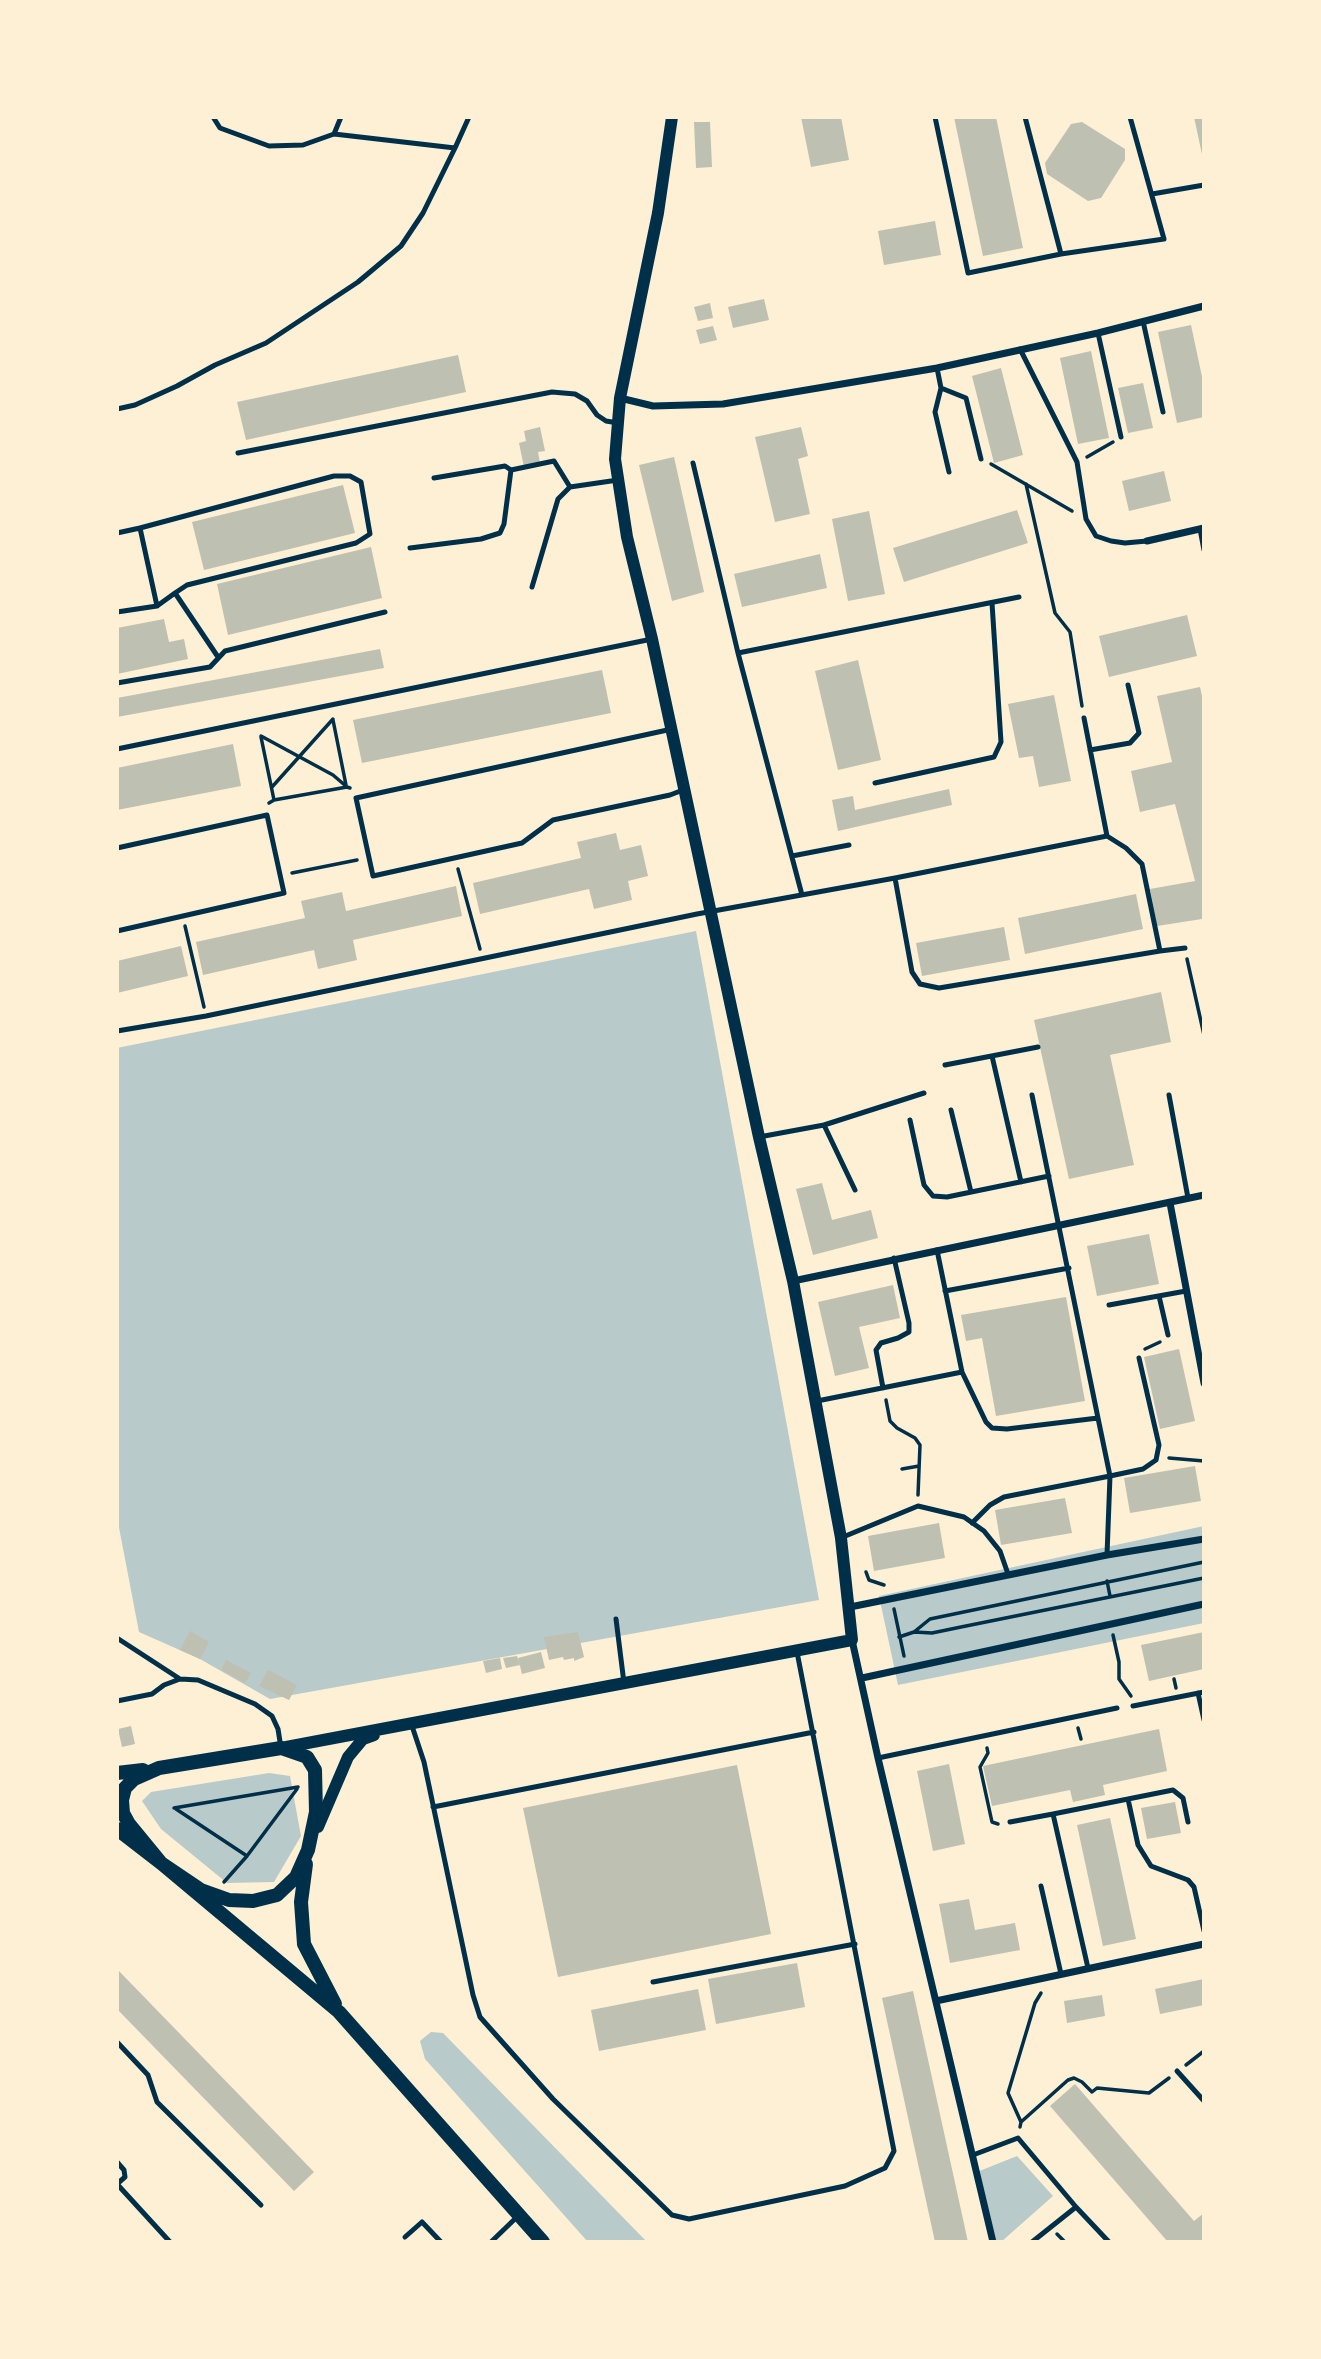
<!DOCTYPE html>
<style>
body{margin:0}
#map{position:relative;width:1321px;height:2359px;overflow:hidden;background:#fdf0d5;font-family:"Alegreya Sans",sans-serif}
canvas{display:block}
.frame{position:absolute;inset:0;border:119px solid #fdf0d5;pointer-events:none}
</style>
<div id="map">
<canvas width="1321" height="2359"></canvas>
<div class="frame"></div>
</div>
<script>
const context = document.querySelector('canvas').getContext('2d');
context.lineJoin = 'round';
function fill(path, color) {
  context.fillStyle = color;
  context.fill(path, 'evenodd');
}
function shape(rows) {
  const path = new Path2D();
  for (const r of rows) {
    path.moveTo(r[0], r[1]);
    for (let i = 2; i < r.length; i += 2) path.lineTo(r[i], r[i + 1]);
  }
  return path;
}
function stroke(path, color, width, dash) {
  context.strokeStyle = color;
  context.lineWidth = width;
  context.lineCap = dash ? 'butt' : 'round';
  context.setLineDash(dash || []);
  context.stroke(path);
}
fill(shape([
 [696,931,819,1600,270,1699,200,1659,139,1632,117,1517,117,1048],
 [1204,1526,1204,1623,898,1685,879,1596],
 [269,1773,290,1776,301,1836,274,1882,227,1883,161,1829,142,1801,151,1792],
 [431,2032,443,2033,647,2242,588,2242,425,2059,420,2041],
 [1017,2156,1053,2196,1001,2242,992,2242,977,2172]
]), '#b9caca');
fill(shape([
 [801,117,841,117,849,160,811,167],
 [954,117,996,117,1023,248,983,256],
 [1194,117,1204,117,1204,159,1203,159],
 [694,122,710,122,712,167,696,168],
 [1082,122,1125,149,1125,160,1101,198,1088,201,1047,174,1045,163,1071,124],
 [935,221,941,255,884,265,878,231],
 [764,299,769,320,733,328,728,307],
 [710,303,713,318,698,321,694,307],
 [1191,325,1204,386,1204,417,1177,423,1158,332],
 [713,326,717,340,700,344,696,330],
 [1091,351,1109,438,1078,444,1060,358],
 [458,355,466,392,246,440,237,402],
 [1001,368,1023,455,994,463,972,376],
 [1143,383,1153,428,1128,433,1118,388],
 [540,427,545,451,538,452,540,463,524,467,519,443,526,441,524,431],
 [801,427,808,456,798,459,810,514,775,522,755,437],
 [674,457,704,592,672,601,639,465],
 [1164,471,1171,501,1129,511,1122,481],
 [343,485,355,533,204,570,192,522],
 [1017,510,1028,543,904,582,893,548],
 [869,511,885,594,848,601,832,519],
 [371,547,382,598,228,635,217,584],
 [820,554,827,588,742,607,734,574],
 [1187,615,1197,656,1109,677,1099,636],
 [164,619,169,642,184,639,188,659,117,674,117,628],
 [380,649,384,668,117,717,117,698],
 [858,660,881,760,838,770,815,671],
 [602,670,611,713,362,763,353,720],
 [1200,687,1204,705,1204,923,1202,919,1157,926,1150,889,1195,881,1175,804,1140,812,1131,771,1172,762,1157,696],
 [1054,695,1071,781,1039,787,1033,756,1019,758,1008,704],
 [233,744,241,786,117,810,117,768],
 [949,789,952,805,838,831,832,800,853,796,855,810],
 [616,833,620,850,641,845,648,876,628,881,632,900,594,909,589,889,480,914,473,883,581,858,577,842],
 [456,886,462,916,353,940,357,960,318,969,314,950,203,975,196,942,305,918,301,901,342,892,346,911],
 [1136,894,1143,929,1025,954,1018,918],
 [1004,927,1010,960,922,976,916,943],
 [181,946,188,976,117,993,117,961],
 [1161,992,1171,1042,1110,1055,1134,1165,1069,1179,1034,1020],
 [822,1183,832,1220,871,1210,878,1238,813,1255,796,1189],
 [1149,1234,1159,1284,1097,1296,1087,1246],
 [893,1285,900,1318,859,1327,869,1368,835,1376,818,1302],
 [1066,1297,1085,1401,996,1416,982,1338,966,1341,961,1315],
 [1179,1349,1195,1421,1160,1429,1144,1357],
 [1195,1466,1201,1501,1130,1513,1124,1478],
 [1065,1498,1072,1533,1001,1545,995,1510],
 [939,1523,945,1558,874,1571,868,1536],
 [190,1631,209,1642,200,1659,180,1650],
 [578,1632,584,1657,574,1661,574,1658,564,1660,563,1657,549,1660,544,1637],
 [1204,1632,1204,1669,1149,1681,1141,1645],
 [541,1652,545,1668,522,1674,518,1658],
 [517,1656,520,1665,506,1668,503,1658],
 [500,1658,502,1669,486,1673,483,1661],
 [226,1660,251,1673,245,1683,221,1670],
 [268,1670,297,1685,289,1700,259,1686],
 [131,1726,135,1744,122,1747,118,1729],
 [1159,1729,1167,1771,1103,1785,1105,1795,1073,1802,1070,1790,992,1806,983,1766],
 [949,1764,965,1844,933,1851,917,1771],
 [737,1765,771,1934,558,1977,523,1808],
 [1175,1802,1181,1833,1147,1839,1141,1808],
 [1110,1818,1136,1939,1103,1946,1077,1825],
 [969,1899,975,1930,1015,1923,1020,1950,950,1963,939,1904],
 [797,1963,805,2007,716,2024,708,1979],
 [117,1969,314,2172,294,2191,117,2009],
 [1204,1979,1204,2005,1160,2014,1155,1989],
 [698,1989,706,2030,599,2051,591,2010],
 [913,1991,968,2242,935,2242,882,1998],
 [1102,1995,1105,2016,1067,2023,1064,2001],
 [1075,2084,1194,2221,1204,2213,1204,2239,1200,2242,1168,2242,1050,2106]
]), '#bec0b2');
stroke(shape([
 [1087,457,1113,442],
 [991,464,1072,511],
 [1026,484,1055,613,1070,632,1082,706],
 [333,720,346,785],
 [261,736,333,775,347,787],
 [261,737,274,800],
 [272,787,333,719],
 [269,803,274,800,347,787,350,788],
 [458,869,480,949],
 [292,873,357,860],
 [185,926,204,1007],
 [1187,959,1204,1035],
 [1145,1349,1160,1342],
 [886,1400,890,1421,897,1428,915,1438,920,1445,918,1495],
 [1169,1458,1204,1461],
 [902,1469,919,1466],
 [866,1572,869,1580,884,1585],
 [1107,1581,1110,1596],
 [894,1609,904,1656],
 [914,1632,932,1633,961,1627,1204,1578],
 [1113,1635,1119,1662,1119,1679,1131,1696],
 [899,1637,914,1632,930,1619,1204,1562],
 [1174,1679,1176,1688],
 [1078,1728,1081,1739],
 [987,1748,988,1753,980,1767,992,1822,998,1824],
 [174,1808,298,1787],
 [176,1809,247,1856],
 [224,1882,247,1856,297,1789],
 [1186,2065,1204,2051],
 [1021,2122,1008,2093,1035,2003,1041,1993],
 [1020,2127,1021,2122,1068,2080,1074,2078,1082,2082,1092,2092,1097,2088,1149,2093,1169,2078],
 [1057,2234,1065,2242]
]), '#003049', 3.5);
stroke(shape([
 [213,117,220,128,269,146,303,145,334,134,341,117],
 [935,117,968,273,1061,254],
 [1025,117,1061,254,1164,239,1130,117],
 [334,134,455,148,469,117],
 [1152,194,1204,185],
 [1143,321,1163,412],
 [1098,333,1121,437],
 [1020,349,1077,462,1086,519,1096,536,1111,541,1125,543,1147,541],
 [937,368,941,388,935,412,949,472],
 [941,388,966,398,981,459],
 [117,409,135,405,177,386,215,365,266,343,358,282,401,246,423,213,455,148],
 [238,453,552,392,575,394,587,401,597,415,606,421,618,423],
 [693,463,738,653,802,895],
 [434,478,505,466,511,470,554,461,570,487],
 [1200,529,1204,550],
 [117,533,140,528],
 [410,548,481,539,500,533,504,524,511,470],
 [532,587,558,499,570,487,618,480],
 [175,593,187,585,356,543,370,534,361,482,350,476,334,476,140,528,157,606,175,593,218,657],
 [117,612,157,606],
 [738,653,1019,597],
 [117,683,210,667,225,651,385,612],
 [1084,718,1107,836],
 [672,729,356,798,373,876,522,843,553,820,670,795,683,790],
 [117,749,652,639],
 [1090,750,1130,743,1139,733,1128,685],
 [875,783,994,757,1001,742,992,603],
 [117,848,267,815,284,893,117,931],
 [792,856,849,845],
 [1160,951,1185,948],
 [117,1031,206,1016,697,914,895,878,1107,836,1126,848,1142,864,1160,951,939,988,920,984,912,972,895,878],
 [992,1056,1021,1182],
 [945,1065,1038,1047],
 [1169,1095,1188,1198],
 [951,1110,971,1192],
 [910,1120,924,1185,933,1196,947,1197,1049,1176],
 [824,1125,924,1093],
 [759,1137,824,1125,855,1190],
 [937,1250,962,1372,986,1422,992,1428,1007,1429,1098,1418,1032,1095],
 [945,1291,1069,1268],
 [1159,1296,1168,1335],
 [1109,1305,1186,1291],
 [883,1388,876,1350,881,1343,898,1338,909,1332,909,1323,894,1258],
 [817,1401,962,1372],
 [1098,1418,1110,1476,1143,1469,1156,1460,1159,1445,1139,1358],
 [972,1523,990,1505,1004,1497,1110,1476,1107,1555],
 [843,1537,918,1506,964,1517,984,1531,1000,1551,1008,1574],
 [616,1619,624,1683],
 [117,1638,180,1679],
 [1198,1693,1204,1720],
 [117,1701,152,1694,164,1685,180,1679,198,1680,255,1704,272,1716,278,1729,281,1748],
 [1133,1706,1204,1692],
 [411,1723,424,1762,473,1995,480,2017,553,2099,672,2215,689,2219,845,2186,885,2168,894,2151,797,1652],
 [878,1758,1117,1708],
 [1128,1799,1138,1845,1151,1866,1188,1880,1194,1887,1204,1931],
 [433,1807,814,1732],
 [1010,1822,1053,1814],
 [1041,1886,1061,1974],
 [1088,1968,1053,1814,1173,1790,1183,1798,1188,1822],
 [653,1982,855,1944],
 [117,2042,148,2075,157,2102,261,2205],
 [1177,2071,1204,2101],
 [973,2155,1018,2138,1076,2207],
 [117,2162,124,2170,125,2177,117,2184,170,2242],
 [405,2237,422,2222,441,2242],
 [491,2242,519,2215],
 [1032,2242,1076,2207,1109,2242]
]), '#003049', 5);
stroke(shape([
 [620,398,653,406,723,404,937,368,1098,333,1204,306],
 [1147,541,1204,528],
 [1170,1203,1204,1383],
 [793,1281,1204,1195],
 [850,1607,1107,1555,1204,1539],
 [852,1640,878,1758,993,2242],
 [862,1678,1204,1604],
 [936,2001,1204,1944]
]), '#003049', 7);
stroke(shape([
 [281,1748,852,1640,841,1538,793,1281,759,1137,652,639,627,537,615,459,620,398,658,213,672,117],
 [318,1827,348,1757,363,1739,374,1735]
]), '#003049', 12);
stroke(shape([
 [281,1748,307,1757,315,1770,316,1812,308,1850,296,1877,277,1895,253,1901,229,1900,201,1890,161,1863,129,1824,123,1813,122,1800,125,1788,134,1779,159,1768,281,1748],
 [117,1773,143,1770],
 [117,1829,161,1863,339,2012,543,2242],
 [306,1864,301,1902,304,1944,335,2004]
]), '#003049', 14);
</script>
